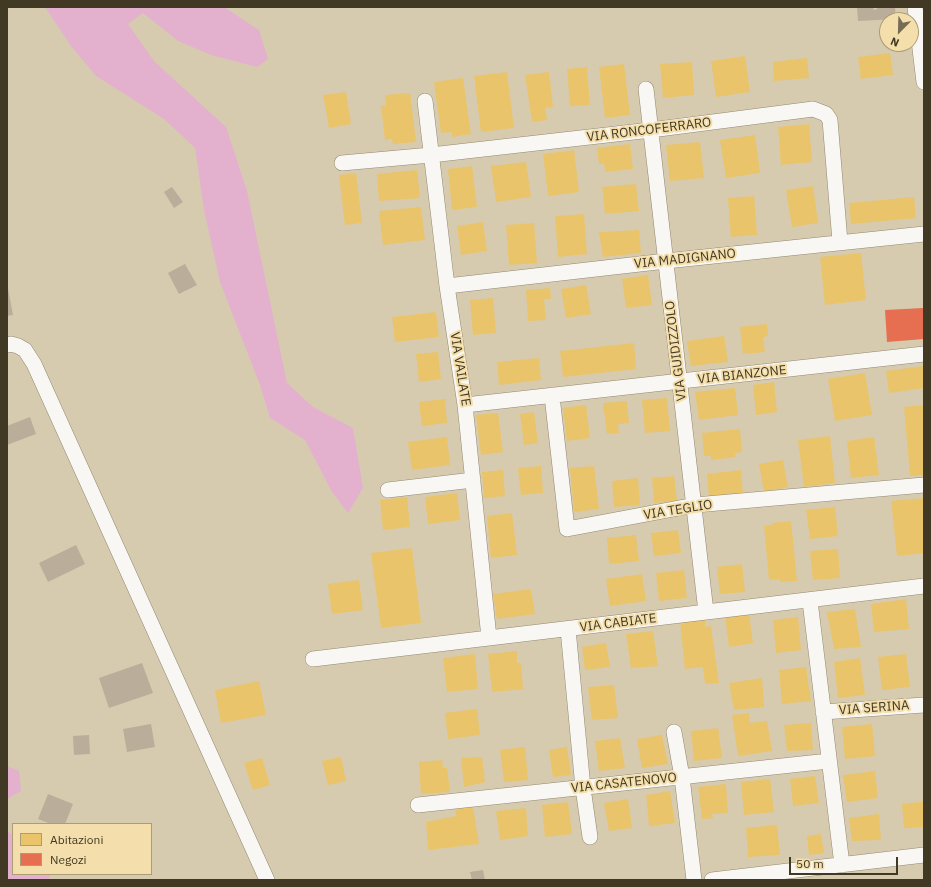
<!DOCTYPE html>
<style>
body{margin:0}
#map{position:relative;width:931px;height:887px;overflow:hidden;background:#d7cbaf;font-family:"IBM Plex Sans",sans-serif}
canvas{display:block}
.frame{position:absolute;inset:0;border:8px solid #413924;pointer-events:none}
.legend{position:absolute;left:12px;top:823px;width:140px;height:52px;box-sizing:border-box;background:#f4dfac;border:1px solid #ac9d76;margin:0;padding:5px 7px;list-style:none;font-size:12px;color:#413924}
.legend li{display:flex;align-items:center;gap:8px;height:20px}
.legend b{width:20px;border:1px solid #ac9d76}
.north{position:absolute;left:879px;top:12px;width:40px;height:40px;box-sizing:border-box;background:#f4dfac;border:1px solid #ac9d76;border-radius:50%;rotate:203deg;font-size:11px;font-weight:700;line-height:16px;text-align:center;color:#413924}
.north::after{content:'';display:block;margin:auto;width:14px;height:18px;background:#766c55;clip-path:polygon(50% 0,100% 100%,50% 72%,0 100%)}
.scale{position:absolute;left:789px;top:857px;width:109px;height:18px;box-sizing:border-box;border:2px solid #413924;border-top:0;padding-left:5px;font-size:12px;line-height:14px;white-space:nowrap;color:#413924;-webkit-text-stroke:3px #f4dfac;paint-order:stroke}
</style>
<div id="map">
<canvas width="931" height="887"></canvas>
<div class="frame"></div>
<ul class="legend">
<li><b style="height:11px;background:#e9c46a"></b>Abitazioni</li>
<li><b style="height:11px;background:#e76f51"></b>Negozi</li>
</ul>
<div class="north">N</div>
<div class="scale">50 m</div>
</div>
<script>
const context = document.querySelector('canvas').getContext('2d');
context.lineJoin = 'round';
function fill(path, color) {
  context.fillStyle = color;
  context.fill(path, 'evenodd');
}
function shape(rows) {
  const path = new Path2D();
  for (const r of rows) {
    path.moveTo(r[0], r[1]);
    for (let i = 2; i < r.length; i += 2) path.lineTo(r[i], r[i + 1]);
  }
  return path;
}
function stroke(path, color, width, dash) {
  context.strokeStyle = color;
  context.lineWidth = width;
  context.lineCap = dash ? 'butt' : 'round';
  context.setLineDash(dash || []);
  context.stroke(path);
}
function write(font, color, halo, rows, align = 'center') {
  context.font = font + ' "IBM Plex Sans",sans-serif';
  context.lineWidth = 4;
  context.setLineDash([]);
  context.textBaseline = 'middle';
  context.strokeStyle = halo;
  context.fillStyle = color;
  for (const [text, x, y, turn = 0] of rows) {
    context.save();
    context.translate(x, y);
    context.rotate((+turn || 0) * Math.PI / 180);
    context.textAlign = isNaN(turn) ? turn : align;
    if (halo) context.strokeText(text, 0, 0);
    context.fillText(text, 0, 0);
    context.restore();
  }
}
fill(shape([
 [45,7,224,7,259,30,268,59,257,67,211,55,178,41,143,13,128,24,154,61,226,127,247,191,287,383,313,407,353,428,363,488,348,513,332,492,305,440,270,418,260,385,220,282,204,210,195,148,164,119,96,76,71,46],
 [7,766,19,771,21,791,7,799],
 [7,831,13,835,13,874,51,874,48,880,7,880]
]), '#e3b1ce');
fill(shape([
 [890,53,893,75,861,79,858,57],
 [745,56,750,92,716,97,711,61],
 [807,58,809,78,774,81,773,62],
 [692,62,694,95,663,98,660,64],
 [624,64,630,115,605,118,599,67],
 [587,67,590,105,570,106,567,69],
 [507,72,514,128,481,132,474,76],
 [549,72,553,107,545,108,547,120,532,122,525,75],
 [463,78,471,134,452,137,452,132,441,133,434,82],
 [346,92,351,124,329,128,323,95],
 [410,93,416,142,393,144,392,139,385,140,381,106,386,105,385,95],
 [809,124,812,162,781,165,778,127],
 [755,135,760,173,726,178,720,140],
 [700,142,704,178,670,181,666,145],
 [630,144,633,169,605,172,604,163,599,164,597,148],
 [574,150,579,192,548,196,543,154],
 [526,162,531,197,496,202,491,166],
 [472,166,477,207,452,210,448,169],
 [417,170,420,198,379,201,377,174],
 [356,173,362,223,345,225,339,175],
 [636,184,639,211,605,214,602,187],
 [813,186,818,223,792,227,786,190],
 [754,196,757,235,731,237,728,198],
 [914,197,916,218,851,224,849,203],
 [421,207,425,240,383,245,379,211],
 [584,214,587,254,558,257,555,216],
 [483,222,487,251,461,255,457,226],
 [534,223,537,263,509,265,506,225],
 [639,230,641,253,603,257,599,232],
 [861,253,866,300,825,305,820,257],
 [648,275,652,305,626,308,622,279],
 [586,285,591,314,566,318,561,289],
 [550,288,551,299,544,299,546,320,528,321,526,290],
 [493,298,496,333,473,335,470,300],
 [436,312,439,337,395,342,392,317],
 [767,324,768,336,763,337,765,352,743,354,740,327],
 [724,336,728,362,691,366,687,341],
 [634,343,636,369,563,377,560,351],
 [438,352,441,379,419,382,416,354],
 [539,358,541,380,499,385,497,362],
 [924,366,924,388,889,393,886,371],
 [865,373,872,415,835,421,828,379],
 [774,382,777,412,756,415,753,385],
 [735,388,738,415,699,420,695,392],
 [667,398,670,431,645,433,642,400],
 [445,399,447,423,422,426,419,402],
 [627,401,629,423,618,424,619,433,607,434,603,403],
 [586,405,590,438,567,441,563,408],
 [924,405,924,475,910,476,904,407],
 [534,412,538,443,524,445,520,414],
 [498,413,503,452,481,455,476,415],
 [740,429,742,452,735,453,736,457,711,460,711,456,704,456,702,433],
 [830,436,835,483,804,487,798,440],
 [447,437,450,465,412,470,408,442],
 [874,437,879,475,851,478,847,441],
 [783,460,788,487,764,492,759,464],
 [541,466,543,493,521,495,518,468],
 [594,466,599,509,574,512,570,468],
 [503,470,505,496,484,498,482,472],
 [741,470,743,493,709,497,707,474],
 [674,476,677,501,654,503,652,478],
 [638,478,640,505,614,507,612,481],
 [457,493,460,520,428,524,425,497],
 [407,497,410,527,383,530,380,500],
 [924,498,924,553,897,556,891,501],
 [835,507,838,536,810,539,806,510],
 [512,513,517,555,491,558,487,516],
 [791,521,797,581,780,582,780,579,769,580,764,526,772,525,772,523],
 [678,530,681,553,654,556,651,533],
 [636,535,639,561,609,564,607,538],
 [412,548,421,623,381,628,371,553],
 [838,549,840,578,813,580,810,551],
 [742,564,745,592,720,594,717,567],
 [684,570,687,598,659,601,656,573],
 [642,574,646,601,610,606,606,579],
 [359,580,363,610,332,614,328,584],
 [531,589,535,614,497,619,493,594],
 [906,599,909,629,874,632,871,604],
 [855,609,861,647,834,649,827,612],
 [749,613,753,643,729,647,725,616],
 [798,617,801,650,776,653,773,620],
 [705,618,705,627,711,626,719,683,705,684,703,667,685,669,680,621],
 [653,631,658,666,631,668,626,634],
 [606,643,610,667,585,670,582,647],
 [517,651,517,663,521,663,523,689,492,692,488,654],
 [475,654,478,689,447,692,443,658],
 [906,654,910,687,882,690,878,657],
 [860,658,865,695,838,698,834,662],
 [806,667,811,701,782,704,779,670],
 [762,678,764,707,734,710,729,683],
 [259,681,266,715,221,723,215,690],
 [614,685,618,718,592,720,588,687],
 [477,709,480,735,448,739,445,713],
 [749,713,750,723,767,721,772,751,738,756,732,715],
 [811,723,813,750,787,751,784,725],
 [872,724,875,756,845,759,842,727],
 [718,728,722,758,694,761,691,731],
 [662,735,668,764,642,768,637,739],
 [620,738,625,768,599,771,595,741],
 [525,747,528,780,504,782,500,750],
 [567,747,571,775,553,777,549,750],
 [341,757,346,781,328,785,322,761],
 [482,757,485,782,464,787,461,758],
 [262,758,270,785,253,790,244,763],
 [442,760,443,768,447,768,450,792,421,794,419,762],
 [875,771,878,798,847,802,843,775],
 [815,776,819,803,793,806,790,779],
 [770,779,774,812,744,815,741,782],
 [726,784,728,813,712,814,713,818,702,819,698,787],
 [670,791,675,823,649,826,646,795],
 [628,799,632,828,609,831,604,803],
 [568,802,572,834,545,837,542,805],
 [920,802,924,802,924,827,904,828,902,804],
 [473,807,479,844,428,850,426,822,456,816,455,809],
 [526,808,528,836,500,840,496,811],
 [879,814,881,840,852,841,849,818],
 [777,825,780,855,748,857,746,828],
 [821,834,824,853,809,855,807,836]
]), '#e9c46a');
fill(shape([
 [923,308,924,339,887,342,885,310]
]), '#e76f51');
fill(shape([
 [857,7,873,7,874,10,877,9,877,7,895,7,896,19,858,21],
 [172,187,183,202,174,208,164,192],
 [185,264,197,285,179,294,168,273],
 [8,288,13,315,7,316,7,289],
 [30,417,36,434,7,445,7,426],
 [76,545,85,564,48,582,39,563],
 [142,663,153,693,109,708,99,678],
 [151,724,155,747,127,752,123,729],
 [89,735,90,754,74,755,73,736],
 [48,794,73,804,65,824,51,824,38,819],
 [483,870,485,880,472,880,470,872]
]), '#baad99');
const minor = shape([
 [915,7,924,82],
 [646,89,706,612],
 [425,101,447,286,465,405,489,638],
 [342,163,431,155,651,130,813,109,826,114,830,120,840,242],
 [447,286,666,261,924,234],
 [7,345,11,344,18,346,25,350,34,364,267,880],
 [552,396,567,529,695,505,924,485],
 [465,405,924,354],
 [388,490,473,480],
 [810,601,842,865],
 [568,629,583,788,590,837],
 [313,659,924,586],
 [823,712,924,705],
 [674,732,682,777,694,880],
 [418,805,829,761],
 [712,880,924,855]
]);
stroke(minor, '#928872', 16);
stroke(minor, '#f9f7f3', 15);
write('13px', '#413924', '#f4dfac', [
 ["VIA RONCOFERRARO",649,130,-7],
 ["VIA MADIGNANO",685,259,-6],
 ["VIA GUIDIZZOLO",676,351,-97],
 ["VIA VAILATE",460,369,81],
 ["VIA BIANZONE",742,375,-6],
 ["VIA TEGLIO",678,510,-9],
 ["VIA CABIATE",618,623,-7],
 ["VIA SERINA",874,708,-4],
 ["VIA CASATENOVO",624,783,-6]
]);
</script>
